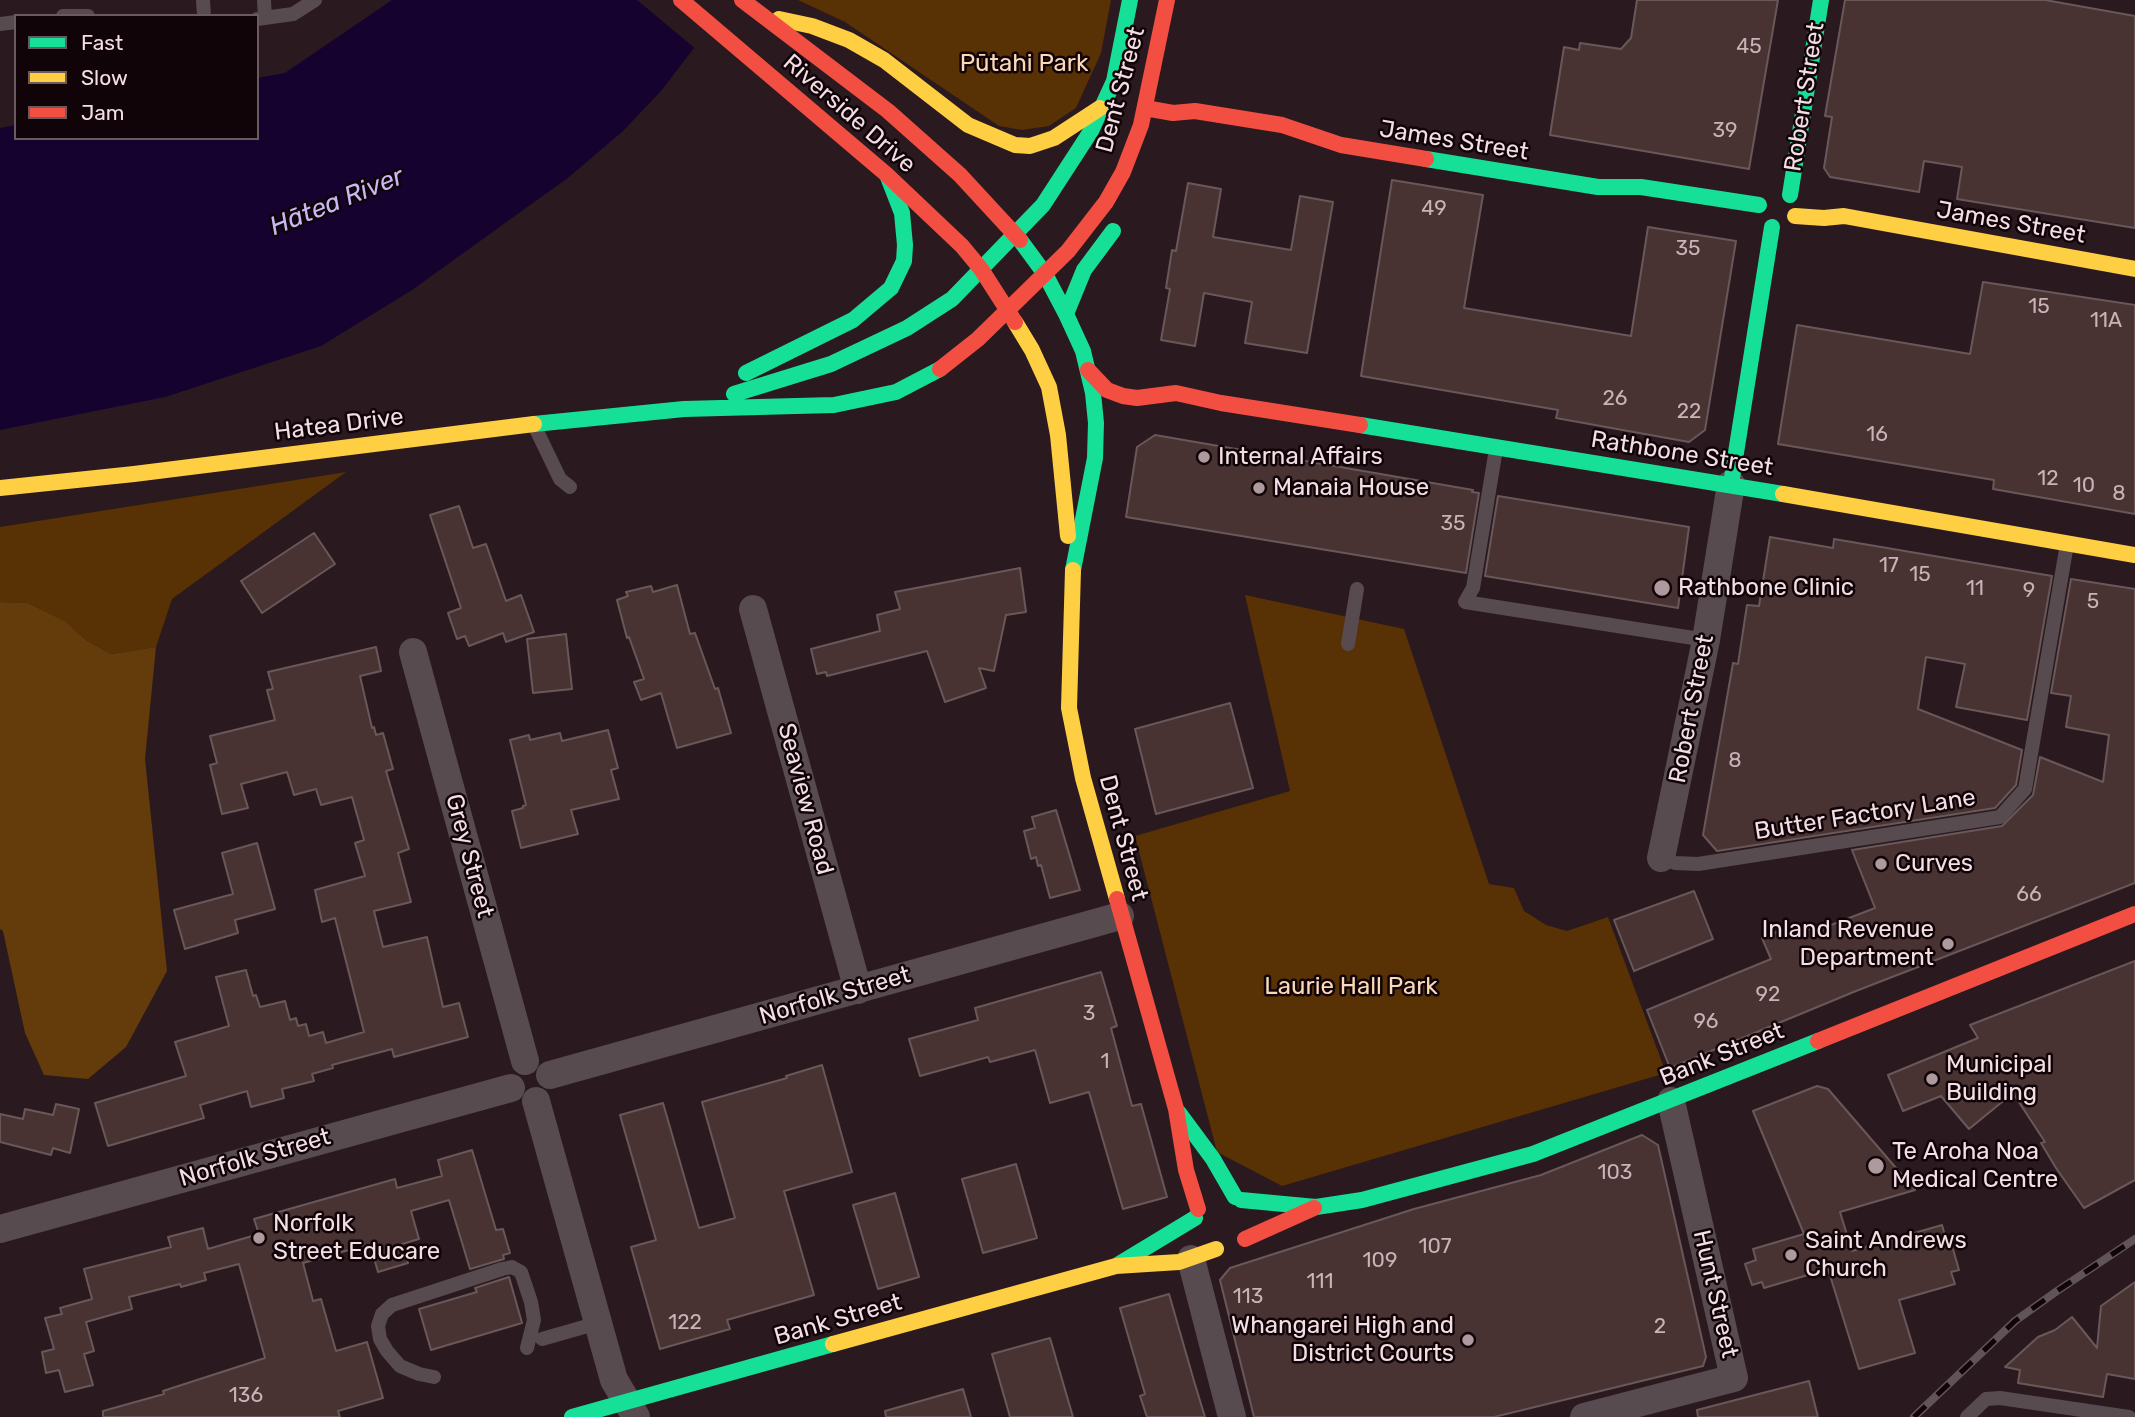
<!DOCTYPE html>
<meta charset="utf-8">
<style>
body{margin:0}
#map{position:relative;width:2135px;height:1417px;overflow:hidden;background:#2a191f;font-family:Rubik,sans-serif}
canvas{display:block}
.legend{position:absolute;left:14px;top:14px;width:245px;height:126px;box-sizing:border-box;background:#100408;border:2px solid #6b5b60;margin:0;padding:9px 12px;list-style:none;font-size:21px;color:#f3dee3}
.legend li{display:flex;align-items:center;gap:14px;height:35px}
.legend b{width:35px;border:2px solid #6b5b60}
</style>
<div id="map">
<canvas width="2135" height="1417"></canvas>
<ul class="legend">
<li><b style="height:9px;background:#16e098"></b>Fast</li>
<li><b style="height:9px;background:#ffcf43"></b>Slow</li>
<li><b style="height:9px;background:#f24e42"></b>Jam</li>
</ul>
</div>
<script>
const context = document.querySelector('canvas').getContext('2d');
context.lineJoin = 'round';
function fill(path, color) {
  context.fillStyle = color;
  context.fill(path, 'evenodd');
}
function shape(rows) {
  const path = new Path2D();
  for (const r of rows) {
    path.moveTo(r[0], r[1]);
    for (let i = 2; i < r.length; i += 2) path.lineTo(r[i], r[i + 1]);
  }
  return path;
}
function stroke(path, color, width, dash) {
  context.strokeStyle = color;
  context.lineWidth = width;
  context.lineCap = dash ? 'butt' : 'round';
  context.setLineDash(dash || []);
  context.stroke(path);
}
function write(font, color, halo, rows, align = 'center') {
  context.font = font + ' Rubik,sans-serif';
  context.lineWidth = 5;
  context.setLineDash([]);
  context.textBaseline = 'middle';
  context.strokeStyle = halo;
  context.fillStyle = color;
  for (const [text, x, y, turn = 0] of rows) {
    context.save();
    context.translate(x, y);
    context.rotate((+turn || 0) * Math.PI / 180);
    context.textAlign = isNaN(turn) ? turn : align;
    if (halo) context.strokeText(text, 0, 0);
    context.fillText(text, 0, 0);
    context.restore();
  }
}
fill(shape([
 [798,0,1111,0,1101,53,1076,108,1049,126,1022,130,999,126,845,22],
 [346,472,172,599,156,647,111,654,86,640,65,621,28,603,0,602,0,527],
 [1245,595,1404,629,1489,884,1514,888,1524,911,1546,925,1567,931,1608,917,1666,1073,1282,1186,1217,1152,1135,836,1290,791]
]), '#583104');
fill(shape([
 [0,602,28,603,65,621,86,640,111,654,156,647,145,759,167,971,126,1047,88,1079,44,1075,25,1033,3,931,0,929]
]), '#643b0a');
fill(shape([
 [392,0,745,0,694,48,661,91,623,131,569,177,412,290,321,346,165,397,0,430,0,128,16,125,16,138,257,138,257,78,285,73]
]), '#15022e');
fill(shape([
 [637,0,748,0,697,50]
]), '#2a191f');
const building = shape([
 [1637,0,1778,0,1749,169,1550,135,1564,47,1579,50,1580,43,1621,49,1631,38,1637,0],
 [1845,0,2045,0,2135,16,2135,228,1957,199,1962,167,1924,161,1919,192,1830,177,1824,168,1832,117,1825,116,1845,0],
 [1392,180,1483,195,1464,308,1631,336,1648,227,1736,241,1705,430,1689,442,1556,418,1558,410,1361,376,1392,180],
 [1188,183,1221,189,1213,237,1291,250,1300,196,1333,202,1307,353,1245,343,1252,302,1204,293,1195,346,1161,340,1170,289,1166,288,1172,250,1176,251,1188,183],
 [1983,282,2135,305,2135,514,1993,489,1994,480,1778,444,1797,325,1970,354,1983,282],
 [1155,435,1473,490,1472,492,1479,493,1466,573,1126,517,1137,447,1155,435],
 [1498,496,1689,527,1678,608,1485,576,1498,496],
 [459,506,473,548,486,544,506,601,521,595,534,632,506,642,503,633,469,646,465,636,457,639,448,613,461,608,430,515,459,506],
 [314,533,335,564,262,613,241,581,314,533],
 [1770,537,1833,548,1834,539,2052,576,2027,720,1956,707,1965,664,1926,657,1918,709,2022,750,2016,785,1995,808,1717,851,1703,835,1733,663,1738,664,1747,605,1759,606,1770,537],
 [1020,568,1026,612,1006,615,994,671,979,668,986,688,945,702,927,651,827,676,826,672,817,674,811,649,880,631,877,615,900,609,895,592,1020,568],
 [2071,579,2135,589,2135,883,1856,991,1670,1068,1647,1010,1771,959,1762,938,1793,925,1796,934,1829,922,1831,925,1875,908,1852,850,2002,826,2033,795,2040,757,2103,782,2109,735,2066,727,2071,696,2051,693,2071,579],
 [677,585,690,634,695,633,715,689,718,688,731,733,677,748,661,693,641,700,634,682,644,679,629,637,627,638,617,600,628,596,626,592,651,586,653,592,677,585],
 [566,634,572,689,533,693,527,639,566,634],
 [376,647,381,671,360,676,372,728,374,727,376,735,383,733,393,769,386,771,409,849,398,853,411,902,374,911,383,947,427,937,443,1007,459,1003,468,1037,394,1057,392,1049,332,1065,333,1068,312,1074,314,1081,282,1089,284,1098,251,1107,247,1091,200,1105,204,1118,108,1146,95,1103,186,1076,175,1042,229,1026,216,977,246,970,253,996,256,995,260,1007,285,1001,290,1020,296,1018,298,1026,306,1024,309,1036,323,1032,326,1043,364,1032,335,918,322,922,315,890,365,876,355,843,364,840,352,797,321,805,316,789,294,795,287,772,241,784,248,808,222,814,210,765,217,763,210,736,275,720,267,690,273,689,268,672,376,647],
 [1230,703,1253,788,1156,814,1135,729,1230,703],
 [608,730,618,768,611,770,619,799,571,810,578,834,521,848,512,811,523,808,523,806,526,805,510,740,529,735,530,740,560,733,562,741,608,730],
 [1056,810,1080,890,1050,898,1041,865,1038,866,1036,857,1031,859,1024,831,1035,828,1032,817,1056,810],
 [257,843,275,909,235,920,238,933,185,949,174,910,233,894,222,853,257,843],
 [1694,891,1713,939,1634,971,1614,920,1694,891],
 [2135,961,2135,1180,2084,1208,2056,1168,2041,1143,2045,1142,2013,1093,1969,1129,1941,1096,1903,1111,1888,1075,1978,1038,1970,1025,2135,961],
 [1101,972,1117,1026,1111,1028,1132,1106,1141,1104,1167,1197,1123,1209,1089,1092,1050,1103,1035,1050,990,1062,988,1057,920,1076,909,1039,978,1020,975,1008,1101,972],
 [822,1065,852,1172,784,1191,814,1295,727,1320,730,1329,660,1349,631,1247,656,1240,620,1115,663,1103,699,1228,735,1218,702,1102,787,1078,786,1076,822,1065],
 [1817,1086,1828,1089,1915,1190,1840,1212,1852,1251,1942,1225,1947,1243,1951,1242,1959,1270,1951,1272,1955,1284,1899,1300,1915,1353,1859,1369,1828,1269,1764,1288,1762,1282,1752,1285,1745,1264,1756,1260,1753,1249,1804,1234,1753,1111,1817,1086],
 [56,1104,79,1109,70,1153,53,1148,51,1155,0,1142,0,1114,23,1119,25,1109,53,1115,56,1104],
 [1642,1135,1658,1145,1706,1357,1703,1366,1494,1417,1254,1417,1220,1280,1230,1268,1414,1209,1541,1175,1642,1135],
 [472,1150,496,1230,503,1229,510,1253,503,1255,504,1259,470,1269,449,1200,411,1211,419,1239,402,1244,408,1263,378,1272,370,1244,303,1263,313,1301,321,1299,336,1351,367,1342,383,1398,338,1411,340,1417,103,1417,103,1411,164,1394,163,1391,265,1358,239,1264,204,1273,206,1280,181,1287,180,1284,129,1297,132,1309,86,1322,94,1351,84,1354,93,1385,65,1392,59,1370,46,1373,42,1352,54,1349,45,1318,62,1314,60,1308,92,1299,84,1269,171,1247,168,1237,203,1228,208,1249,259,1234,254,1219,395,1179,397,1188,442,1176,438,1160,472,1150],
 [1016,1164,1037,1238,983,1253,962,1179,1016,1164],
 [895,1193,919,1277,878,1289,853,1205,895,1193],
 [509,1277,522,1323,431,1350,419,1309,477,1292,475,1288,509,1277],
 [2135,1282,2135,1379,2107,1374,2103,1397,2018,1383,2020,1370,2005,1367,2038,1337,2055,1330,2072,1317,2097,1348,2101,1306,2135,1282],
 [1169,1294,1194,1381,1205,1417,1147,1417,1140,1396,1145,1394,1120,1308,1169,1294],
 [1050,1338,1073,1417,1010,1417,992,1354,1050,1338],
 [1809,1381,1818,1417,1698,1417,1697,1410,1809,1381],
 [963,1389,971,1417,886,1417,885,1411,963,1389]
]);
fill(building, '#493232');
stroke(building, '#685859', 2);
stroke(shape([
 [203,0,204,16],
 [264,0,265,18],
 [63,16,88,16],
 [257,19,293,14,315,0],
 [0,24,16,22],
 [534,425,560,479,570,487],
 [1496,449,1473,588,1465,602,1706,640],
 [1348,644,1357,589],
 [1661,858,1675,863,1698,864,2000,817,2025,789,2067,544],
 [542,1339,598,1323],
 [434,1377,419,1374,400,1366,387,1351,380,1339,378,1326,382,1314,392,1305,502,1269,512,1267,521,1272,531,1302,534,1320,527,1348],
 [1967,1417,1986,1399,2000,1398,2129,1417]
]), '#574b4f', 14);
stroke(shape([
 [753,609,858,990],
 [413,652,525,1061],
 [1661,858,1706,640,1731,484],
 [550,1075,1120,916],
 [536,1101,614,1380,636,1417],
 [0,1229,511,1088],
 [1191,1259,1232,1417],
 [1584,1417,1734,1378,1671,1101]
]), '#574b4f', 28);
stroke(shape([
 [1426,159,1598,187,1641,187,1759,205],
 [1790,195,1821,0],
 [1020,240,1045,274,1066,314,1083,351,1093,393,1096,423,1095,458,1073,570],
 [1066,314,1084,270,1113,231],
 [746,373,853,320,891,288,904,261,905,245,902,213,888,177],
 [734,394,831,364,907,328,952,299,1043,205,1091,131,1114,81,1130,0],
 [534,424,684,409,834,405,896,392,940,369],
 [1360,425,1783,494],
 [1731,484,1772,227],
 [1179,1113,1213,1159,1235,1197],
 [1241,1200,1316,1207,1362,1200,1533,1154,1818,1041],
 [1119,1264,1195,1218],
 [572,1417,833,1344]
]), '#16e098', 16);
stroke(shape([
 [779,19,812,26,849,40,884,60,968,125,1015,145,1030,146,1054,138,1100,108],
 [1795,216,1824,218,1844,216,2135,269],
 [1015,322,1032,350,1049,387,1058,435,1068,536],
 [0,488,134,474,534,424],
 [1783,494,2135,555],
 [1073,570,1069,708,1083,778,1117,899],
 [833,1344,1116,1266,1179,1262,1216,1249]
]), '#ffcf43', 16);
stroke(shape([
 [681,0,886,174,962,246,981,269,1015,322],
 [742,0,888,111,960,175,1020,240],
 [1145,108,1173,113,1195,111,1282,125,1341,145,1426,159],
 [940,369,978,339,1068,251,1106,202,1123,172,1141,125,1167,0],
 [1088,370,1107,390,1123,396,1137,398,1176,393,1221,403,1360,425],
 [1117,899,1176,1109,1186,1170,1198,1209],
 [1818,1041,2135,914],
 [1245,1239,1314,1208]
]), '#f24e42', 16);
const rail = shape([
 [1914,1417,2015,1321,2057,1291,2135,1239]
]);
stroke(rail, '#615459', 8);
stroke(rail, '#100408', 5, [16]);
for (const [x, y, r, color] of [
 [1204,457,7,"#ad999e"],
 [1259,488,7,"#ad999e"],
 [1662,588,9,"#ad999e"],
 [1881,864,7,"#ad999e"],
 [1948,944,7,"#ad999e"],
 [1932,1079,7,"#ad999e"],
 [1876,1166,9,"#ad999e"],
 [259,1238,7,"#ad999e"],
 [1791,1255,7,"#ad999e"],
 [1468,1340,7,"#ad999e"]
]) {
  const dot = new Path2D();
  dot.arc(x, y, r, 0, 2 * Math.PI);
  context.fillStyle = color;
  context.fill(dot);
  stroke(dot, '#100408', 2.5);
}
write('21px', '#c8b3b7', null, [
 ["45",1749,47],
 ["39",1725,131],
 ["49",1434,209],
 ["35",1688,249],
 ["15",2039,307],
 ["11A",2106,321],
 ["26",1615,399],
 ["22",1689,412],
 ["16",1877,435],
 ["12",2048,479],
 ["10",2084,486],
 ["8",2119,494],
 ["35",1453,524],
 ["17",1889,566],
 ["15",1920,575],
 ["11",1975,589],
 ["9",2029,591],
 ["5",2093,602],
 ["8",1735,761],
 ["66",2029,895],
 ["92",1768,995],
 ["3",1089,1014],
 ["96",1706,1022],
 ["1",1105,1062],
 ["103",1615,1173],
 ["107",1435,1247],
 ["109",1380,1261],
 ["111",1320,1282],
 ["113",1248,1297],
 ["122",685,1323],
 ["2",1660,1327],
 ["136",246,1396]
]);
write('24px', '#fad8b8', '#100408', [
 ["Pūtahi Park",1024,64],
 ["Laurie Hall Park",1351,987]
]);
write('24px', '#f3dee3', '#100408', [
 ["Dent Street",1121,90,-75],
 ["Robert Street",1805,97,-81],
 ["Riverside Drive",849,114,41],
 ["James Street",1454,141,9],
 ["James Street",2011,223,10],
 ["Hatea Drive",339,425,-7],
 ["Rathbone Street",1682,454,9],
 ["Robert Street",1692,709,-79],
 ["Seaview Road",805,799,75],
 ["Butter Factory Lane",1865,815,-9],
 ["Dent Street",1123,838,75],
 ["Grey Street",469,856,75],
 ["Norfolk Street",835,996,-16],
 ["Bank Street",1722,1055,-22],
 ["Norfolk Street",255,1158,-16],
 ["Hunt Street",1715,1294,77],
 ["Bank Street",838,1320,-16]
]);
write('24px', '#f3dee3', '#100408', [
 ["Internal Affairs",1218,457],
 ["Manaia House",1273,488],
 ["Rathbone Clinic",1678,588],
 ["Curves",1895,864],
 ["Inland Revenue",1934,930,"right"],
 ["Department",1934,958,"right"],
 ["Municipal",1946,1065],
 ["Building",1946,1093],
 ["Te Aroha Noa",1892,1152],
 ["Medical Centre",1892,1180],
 ["Norfolk",273,1224],
 ["Street Educare",273,1252],
 ["Saint Andrews",1805,1241],
 ["Church",1805,1269],
 ["Whangarei High and",1454,1326,"right"],
 ["District Courts",1454,1354,"right"]
], 'left');
write('italic 26px', '#c6b8f4', '#100408', [
 ["Hātea River",337,202,-22]
]);
</script>
